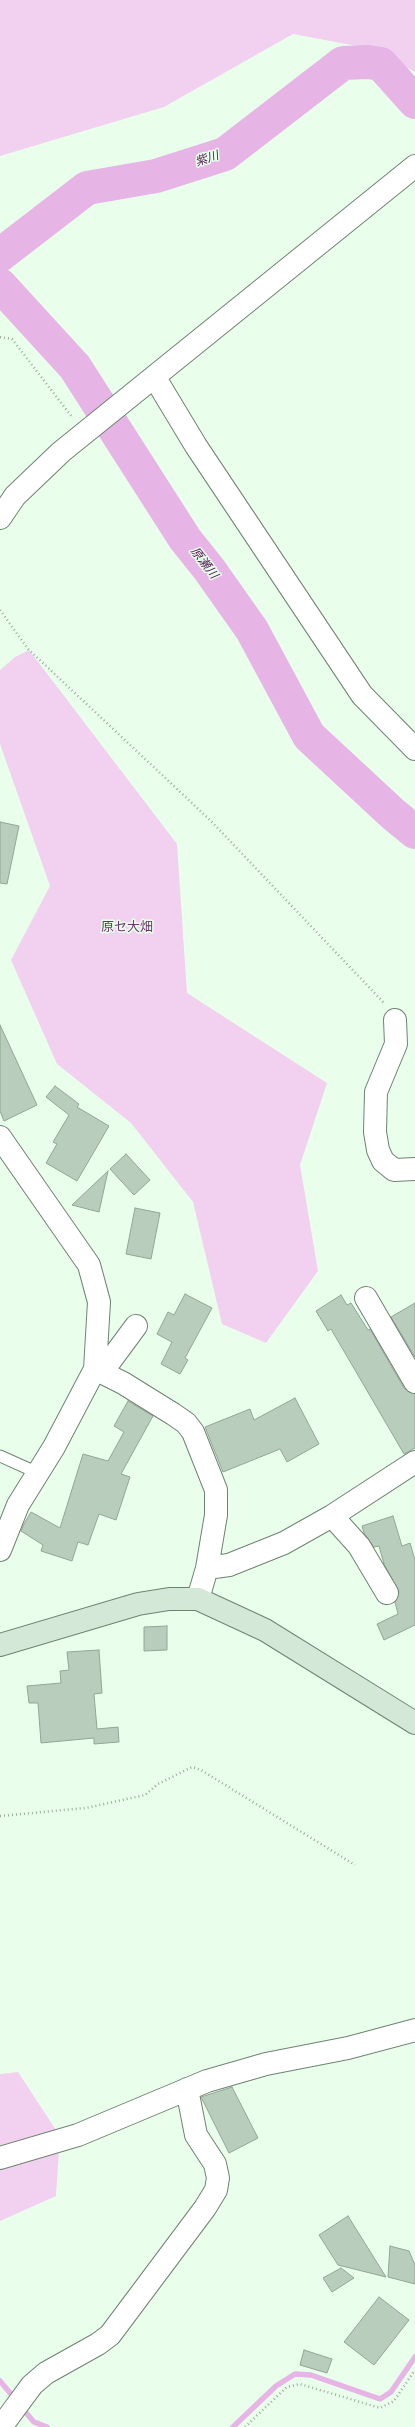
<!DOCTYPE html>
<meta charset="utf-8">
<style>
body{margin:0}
canvas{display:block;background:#e9ffec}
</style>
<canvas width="415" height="2427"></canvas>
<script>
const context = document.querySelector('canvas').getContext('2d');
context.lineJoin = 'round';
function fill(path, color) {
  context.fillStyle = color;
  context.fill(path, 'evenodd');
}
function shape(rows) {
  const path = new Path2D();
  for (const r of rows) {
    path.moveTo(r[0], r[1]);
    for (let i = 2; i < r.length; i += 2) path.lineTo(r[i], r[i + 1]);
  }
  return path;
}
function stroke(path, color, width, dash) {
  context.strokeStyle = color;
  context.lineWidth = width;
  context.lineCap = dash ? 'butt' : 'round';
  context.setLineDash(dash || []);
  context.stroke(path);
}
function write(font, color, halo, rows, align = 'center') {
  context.font = font + ' Figtree,"Noto Sans JP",sans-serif';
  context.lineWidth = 3;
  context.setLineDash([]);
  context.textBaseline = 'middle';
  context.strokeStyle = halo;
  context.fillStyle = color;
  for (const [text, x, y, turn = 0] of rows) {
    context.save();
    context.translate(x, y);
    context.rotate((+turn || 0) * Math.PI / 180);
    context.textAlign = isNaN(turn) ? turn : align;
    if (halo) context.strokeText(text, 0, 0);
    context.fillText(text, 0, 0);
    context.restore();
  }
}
fill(shape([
 [0,0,415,0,415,72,373,49,293,34,164,107,0,156],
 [29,650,177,844,187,993,327,1083,300,1165,318,1271,266,1343,222,1324,193,1202,131,1123,57,1064,11,960,50,886,0,744,0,670,15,657],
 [18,2072,60,2136,56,2196,0,2221,0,2074]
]), '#f2d1f0');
stroke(shape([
 [0,2381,16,2400],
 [21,2407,34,2422,47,2427],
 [233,2427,276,2386,295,2374,311,2375,380,2399,391,2392,415,2357]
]), '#e7b4e6', 5.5);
stroke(shape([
 [0,255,87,188,156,176,225,154,343,63,368,62,381,64,415,102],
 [0,285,75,367,185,539,209,569,252,630,309,736,393,814,415,832]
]), '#e7b4e6', 34);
const building = shape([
 [0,822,19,826,7,884,0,883,0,822],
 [0,1025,37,1105,4,1121,0,1111,0,1025],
 [55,1086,79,1104,77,1107,109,1126,77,1181,46,1163,57,1144,53,1142,69,1115,46,1097,55,1086],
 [126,1154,150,1180,134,1195,110,1169,126,1154],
 [108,1171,99,1212,72,1205,108,1171],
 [135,1208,160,1213,151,1259,126,1254,135,1208],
 [185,1294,212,1308,185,1358,188,1360,180,1374,161,1364,172,1342,157,1334,168,1312,174,1315,185,1294],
 [341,1295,347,1305,351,1303,368,1330,370,1329,404,1388,415,1394,415,1448,404,1454,331,1329,328,1331,316,1311,341,1295],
 [415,1303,415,1357,391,1317,415,1303],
 [295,1398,319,1444,287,1462,280,1449,223,1472,205,1427,250,1409,254,1420,295,1398],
 [128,1401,153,1416,121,1474,130,1477,116,1520,99,1514,88,1545,78,1542,72,1561,41,1551,43,1545,21,1531,24,1524,31,1512,60,1528,83,1454,108,1461,124,1432,114,1426,128,1401],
 [393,1516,402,1546,410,1543,415,1560,415,1625,384,1640,377,1624,398,1614,395,1602,399,1592,384,1564,379,1546,374,1547,364,1533,362,1526,393,1516],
 [167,1626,167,1650,144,1651,144,1627,167,1626],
 [99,1650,102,1693,94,1694,97,1729,118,1727,119,1742,94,1744,94,1738,41,1743,38,1703,29,1703,27,1686,61,1683,60,1671,69,1670,67,1652,99,1650],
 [232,2087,258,2138,229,2153,201,2097,232,2087],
 [348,2216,386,2277,338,2265,319,2235,348,2216],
 [390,2246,409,2251,415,2265,415,2284,388,2277,390,2246],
 [341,2268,354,2278,332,2292,323,2278,341,2268],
 [379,2297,409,2320,374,2365,344,2342,379,2297],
 [304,2350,332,2359,327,2373,300,2365,304,2350]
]);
fill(building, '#b8cdbb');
stroke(building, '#92a695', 1);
const lane = shape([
 [0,1456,38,1473]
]);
const street = shape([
 [155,378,196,446,362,695,415,749],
 [0,518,15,496,61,452,415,166],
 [395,1020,396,1044,376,1092,375,1132,378,1150,383,1161,394,1170,415,1169],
 [0,1137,89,1265,99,1302,95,1369,54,1447,18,1505,0,1550],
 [366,1298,415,1382],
 [95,1369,123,1383,173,1414,186,1423,193,1432,216,1490,216,1515,207,1568,198,1599],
 [102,1372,136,1326],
 [332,1516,359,1546,387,1593],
 [207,1568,229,1565,284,1543,332,1516,415,1462],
 [0,2158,78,2135,207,2081,266,2064,348,2048,415,2030],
 [1,2427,32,2385,46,2373,98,2344,110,2335,205,2208,216,2190,218,2178,215,2164,196,2135,187,2089]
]);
const secondary = shape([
 [0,1645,138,1604,169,1599,198,1599,265,1630,415,1723]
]);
stroke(lane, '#6f8372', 13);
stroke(street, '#6f8372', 24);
stroke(secondary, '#6f8372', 24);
stroke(shape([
 [0,337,12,339,72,417],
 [0,610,28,649,210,820,385,1004],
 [0,1816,86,1808,145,1795,158,1784,192,1767,201,1770,355,1865],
 [245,2427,287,2387,300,2384,380,2408,394,2401,415,2370]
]), '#9aaa9d', 2.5, [1, 3]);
stroke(lane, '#fff', 11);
stroke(street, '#fff', 22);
stroke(secondary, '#d3e8d7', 22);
write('italic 12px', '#511552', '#e9ffec', [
 ["紫川",207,159,-18],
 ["原瀬川",204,563,52]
]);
write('13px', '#6a386a', '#e9ffec', [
 ["原セ大畑",127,927]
]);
</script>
